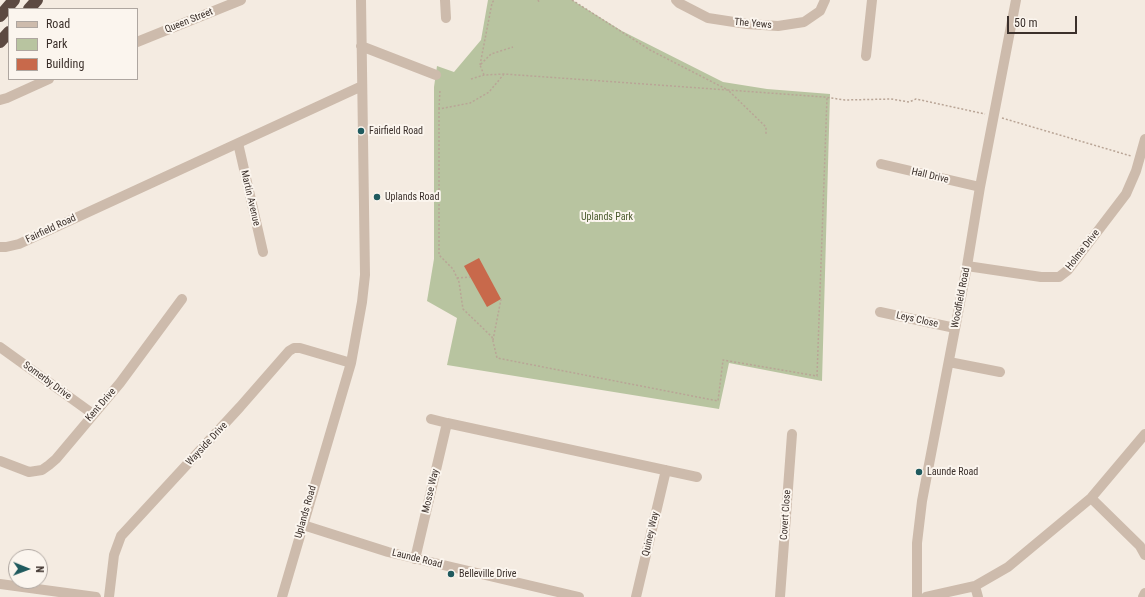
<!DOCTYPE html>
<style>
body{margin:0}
#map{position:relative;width:1145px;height:597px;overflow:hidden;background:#f4ebe1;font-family:"Roboto Condensed",sans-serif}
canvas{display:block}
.legend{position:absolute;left:8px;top:8px;width:130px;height:72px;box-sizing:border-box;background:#fbf5ee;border:1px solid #aea6a0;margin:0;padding:5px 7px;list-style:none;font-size:12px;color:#3b302b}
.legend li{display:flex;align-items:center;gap:8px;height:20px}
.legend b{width:20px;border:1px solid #aea6a0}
.north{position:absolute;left:8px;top:549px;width:40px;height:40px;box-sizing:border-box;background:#fbf5ee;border:1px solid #aea6a0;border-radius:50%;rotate:91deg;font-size:11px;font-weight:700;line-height:16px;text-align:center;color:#3b302b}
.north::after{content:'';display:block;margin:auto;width:14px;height:18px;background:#1f5a5e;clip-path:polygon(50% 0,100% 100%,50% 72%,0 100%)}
.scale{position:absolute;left:1007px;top:16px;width:70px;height:18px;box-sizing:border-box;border:2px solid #3b302b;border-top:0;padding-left:5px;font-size:12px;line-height:14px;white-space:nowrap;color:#3b302b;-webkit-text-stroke:3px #fbf5ee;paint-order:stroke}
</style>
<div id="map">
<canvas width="1145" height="597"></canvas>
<ul class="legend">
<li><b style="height:5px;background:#cdbbac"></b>Road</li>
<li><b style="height:11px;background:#b8c4a0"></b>Park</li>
<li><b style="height:11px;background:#c8694b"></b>Building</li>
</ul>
<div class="north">N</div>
<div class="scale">50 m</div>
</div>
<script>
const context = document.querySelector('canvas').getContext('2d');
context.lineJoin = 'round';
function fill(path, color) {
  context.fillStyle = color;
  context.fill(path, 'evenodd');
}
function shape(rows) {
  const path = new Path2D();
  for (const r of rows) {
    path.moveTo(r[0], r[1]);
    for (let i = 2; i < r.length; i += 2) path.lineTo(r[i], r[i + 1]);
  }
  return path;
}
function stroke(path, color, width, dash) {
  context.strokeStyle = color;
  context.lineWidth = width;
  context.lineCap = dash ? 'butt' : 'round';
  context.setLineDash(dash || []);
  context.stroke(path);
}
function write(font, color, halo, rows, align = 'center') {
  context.font = font + ' "Roboto Condensed",sans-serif';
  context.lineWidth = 4;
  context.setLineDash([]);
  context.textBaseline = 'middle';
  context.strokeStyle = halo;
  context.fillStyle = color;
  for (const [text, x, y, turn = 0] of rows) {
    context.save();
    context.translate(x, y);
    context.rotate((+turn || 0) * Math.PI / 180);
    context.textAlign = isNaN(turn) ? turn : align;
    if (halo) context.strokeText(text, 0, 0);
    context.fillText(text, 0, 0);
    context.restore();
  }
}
fill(shape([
 [488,0,572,0,622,31,723,82,767,89,830,94,822,381,729,363,719,409,447,365,457,318,427,301,434,259,434,87,437,66,454,72,481,40]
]), '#b8c4a0');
fill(shape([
 [479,258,501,299,487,307,464,266]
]), '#c8694b');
stroke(shape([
 [538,0,539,2],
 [572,0,650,50,728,90,824,97,845,100,891,99,909,102,916,99,985,114],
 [480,65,492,3,494,0],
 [504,74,489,92,470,103,439,109,439,255,453,269,459,282,463,309,492,337,497,358,718,401,723,360,817,376,827,97],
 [484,75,480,65,491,54,513,47],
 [471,79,484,75,504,74,728,90,766,127,766,135],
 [439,109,440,89],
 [1002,118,1131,156],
 [457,278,470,277],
 [493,340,501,299]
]), '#b9a596', 1.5, [2, 2]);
stroke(shape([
 [445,0,446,18],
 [676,0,679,3,708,18,747,24,778,26,804,22,820,11,825,0],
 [137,42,241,0],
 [361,46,436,75],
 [866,56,872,0],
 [0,100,7,98,49,79],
 [238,143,263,252],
 [881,164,980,187],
 [0,247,6,247,19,244,362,86],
 [967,266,1041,277,1059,277,1068,270,1126,194,1136,171,1145,139],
 [880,312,955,328],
 [0,347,93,414],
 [949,362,1000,372],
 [431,419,447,423,697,477],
 [0,461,29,472,42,470,49,465,56,459,120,383,182,299],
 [1091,498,1140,546,1145,555],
 [303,525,388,552,579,597],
 [415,559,447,423],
 [0,584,96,597],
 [975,586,978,597],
 [109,597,114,555,121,536,240,407,289,351,294,348,300,348,351,363],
 [282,597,351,363,362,302,365,275,361,0],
 [636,597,666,470],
 [780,597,792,434],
 [917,597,917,543,922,501,967,266,980,187,1016,0],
 [926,597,975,586,1008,567,1091,498,1145,434],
 [1143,597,1145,593]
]), '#cdbbac', 10);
stroke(shape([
 [29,9,37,0],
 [0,16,14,0],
 [0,42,9,32]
]), '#5c4a42', 12);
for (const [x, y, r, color] of [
 [361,131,4,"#1f5a5e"],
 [377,197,4,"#1f5a5e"],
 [919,472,4,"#1f5a5e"],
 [451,574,4,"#1f5a5e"]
]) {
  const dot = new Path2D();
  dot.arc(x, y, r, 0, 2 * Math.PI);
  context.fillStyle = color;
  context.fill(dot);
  stroke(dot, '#fbf5ee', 1.5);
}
write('10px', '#3b302b', '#fbf5ee', [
 ["Queen Street",189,21,-22],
 ["The Yews",753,24,5],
 ["Hall Drive",930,176,13],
 ["Martin Avenue",250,198,77],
 ["Fairfield Road",51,229,-25],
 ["Holme Drive",1083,250,-52],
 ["Woodfield Road",961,298,-79],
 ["Leys Close",917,320,12],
 ["Somerby Drive",47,381,36],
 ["Kent Drive",101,405,-49],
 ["Wayside Drive",207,444,-47],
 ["Mosse Way",431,491,-77],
 ["Uplands Road",306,512,-74],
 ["Covert Close",786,515,-86],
 ["Quiney Way",651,534,-77],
 ["Launde Road",417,559,14]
]);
write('10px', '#3b302b', '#fbf5ee', [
 ["Fairfield Road",369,131],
 ["Uplands Road",385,197],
 ["Launde Road",927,472],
 ["Belleville Drive",459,574]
], 'left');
write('10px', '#4a5a2e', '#fbf5ee', [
 ["Uplands Park",607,217]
]);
</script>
